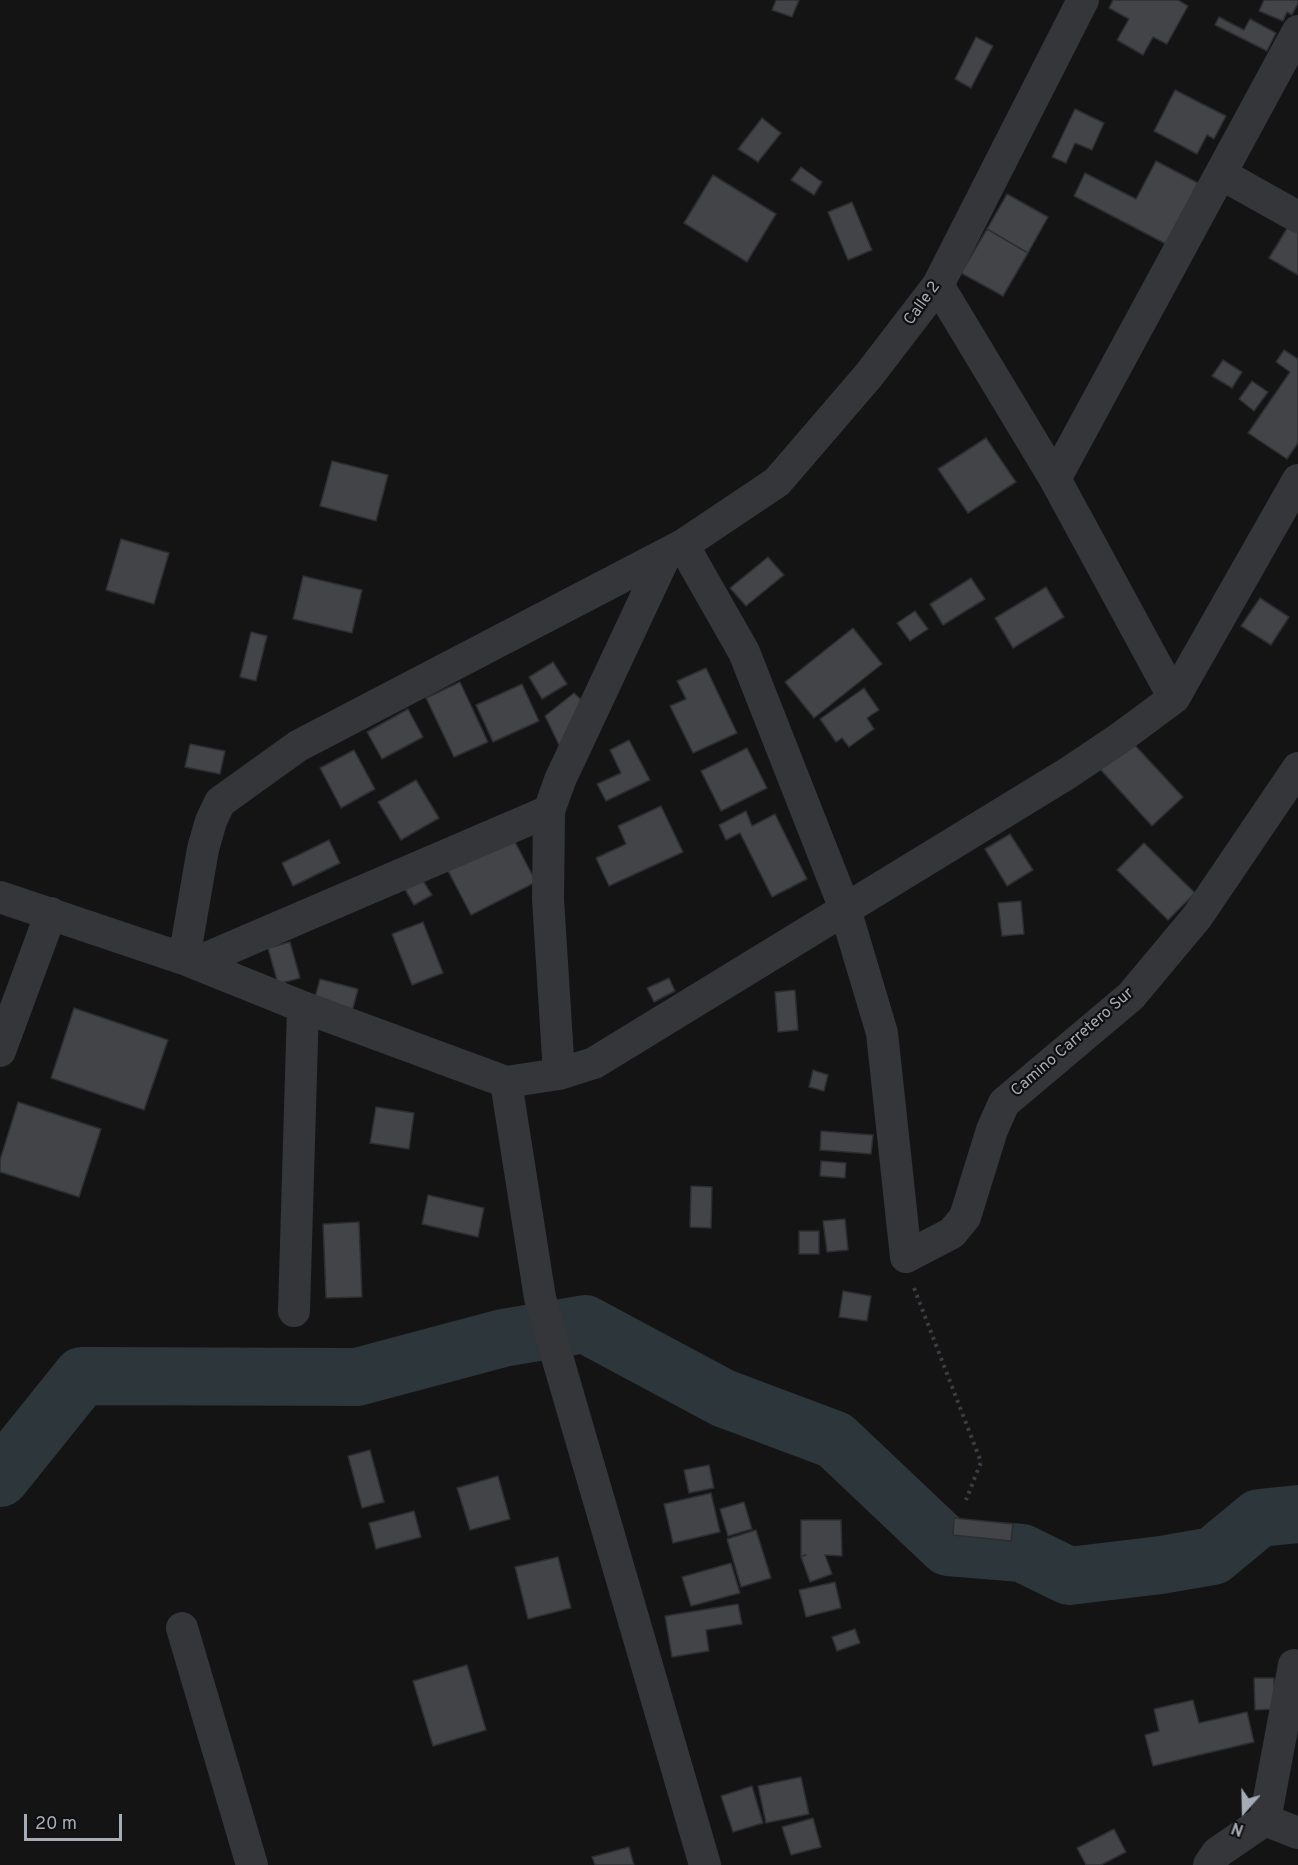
<!DOCTYPE html>
<style>
body{margin:0}
#map{position:relative;width:1298px;height:1865px;overflow:hidden;background:#141415;font-family:Overpass,sans-serif}
canvas{display:block}
.north{position:absolute;left:1214px;top:1781px;width:60px;height:60px;-webkit-text-stroke:4px #0f0f10;paint-order:stroke;rotate:200deg;font-size:16px;font-weight:700;line-height:24px;text-align:center;color:#a5acb6}
.north::after{content:'';display:block;margin:auto;width:21px;height:27px;background:#a5acb6;clip-path:polygon(50% 0,100% 100%,50% 72%,0 100%)}
.scale{position:absolute;left:24px;top:1814px;width:98px;height:27px;box-sizing:border-box;border:3px solid #a5acb6;border-top:0;padding-left:8px;font-size:18px;line-height:21px;white-space:nowrap;color:#a5acb6;-webkit-text-stroke:4px #0f0f10;paint-order:stroke}
</style>
<div id="map">
<canvas width="1298" height="1865"></canvas>
<div class="north">N</div>
<div class="scale">20 m</div>
</div>
<script>
const context = document.querySelector('canvas').getContext('2d');
context.lineJoin = 'round';
function shape(rows) {
  const path = new Path2D();
  for (const r of rows) {
    path.moveTo(r[0], r[1]);
    for (let i = 2; i < r.length; i += 2) path.lineTo(r[i], r[i + 1]);
  }
  return path;
}
function stroke(path, color, width, dash) {
  context.strokeStyle = color;
  context.lineWidth = width;
  context.lineCap = dash ? 'butt' : 'round';
  context.setLineDash(dash || []);
  context.stroke(path);
}
function fill(path, color) {
  context.fillStyle = color;
  context.fill(path, 'evenodd');
}
function write(font, color, halo, rows, align = 'center') {
  context.font = font + ' Overpass,sans-serif';
  context.lineWidth = 4.5;
  context.setLineDash([]);
  context.textBaseline = 'middle';
  context.strokeStyle = halo;
  context.fillStyle = color;
  for (const [text, x, y, turn = 0] of rows) {
    context.save();
    context.translate(x, y);
    context.rotate((+turn || 0) * Math.PI / 180);
    context.textAlign = isNaN(turn) ? turn : align;
    if (halo) context.strokeText(text, 0, 0);
    context.fillText(text, 0, 0);
    context.restore();
  }
}
stroke(shape([
 [0,1478,82,1376,357,1377,503,1338,585,1324,723,1398,835,1440,948,1547,1022,1553,1069,1576,1161,1565,1213,1556,1259,1518,1298,1514]
]), '#2c363b', 58);
const building = shape([
 [776,0,799,0,792,17,772,10,776,0],
 [1113,0,1178,0,1188,6,1167,44,1153,37,1143,55,1117,40,1129,19,1109,8,1113,0],
 [1264,0,1298,0,1298,3,1292,15,1287,12,1283,21,1259,11,1264,0],
 [1219,17,1244,30,1250,19,1276,33,1267,51,1215,25,1219,17],
 [976,37,993,46,971,88,955,79,976,37],
 [1175,90,1226,116,1214,139,1207,135,1197,154,1154,131,1175,90],
 [1075,109,1104,123,1092,150,1075,143,1066,163,1052,157,1075,109],
 [762,118,781,133,758,162,738,149,762,118],
 [1156,161,1198,183,1166,244,1074,196,1085,173,1136,199,1156,161],
 [801,167,822,182,814,195,791,180,801,167],
 [713,175,776,214,747,262,684,223,713,175],
 [1007,194,1048,217,1028,253,987,229,1007,194],
 [852,202,872,250,848,260,828,212,852,202],
 [1294,217,1298,220,1298,275,1269,258,1294,217],
 [987,229,1028,253,1003,296,961,273,987,229],
 [1284,350,1298,359,1298,443,1287,459,1248,433,1290,372,1276,362,1284,350],
 [1223,360,1242,372,1232,388,1212,376,1223,360],
 [1252,381,1268,392,1254,411,1239,399,1252,381],
 [986,438,1016,482,968,513,938,469,986,438],
 [332,461,388,475,376,521,320,506,332,461],
 [121,539,169,553,154,604,106,590,121,539],
 [768,557,784,575,746,606,730,588,768,557],
 [303,576,362,590,352,633,293,619,303,576],
 [971,578,985,599,943,625,930,604,971,578],
 [1046,587,1064,617,1013,648,995,618,1046,587],
 [1260,598,1289,617,1271,645,1241,626,1260,598],
 [915,611,928,629,910,641,897,623,915,611],
 [853,628,882,664,814,718,785,682,853,628],
 [251,632,267,636,256,681,240,677,251,632],
 [553,662,567,684,542,699,529,677,553,662],
 [706,668,737,733,693,753,670,706,686,699,677,681,706,668],
 [460,682,488,742,454,757,426,698,460,682],
 [522,684,539,721,493,742,476,705,522,684],
 [864,688,879,710,867,718,874,729,849,747,842,738,836,742,820,719,864,688],
 [574,693,585,703,560,747,545,716,574,693],
 [408,709,423,737,382,759,367,732,408,709],
 [629,740,650,780,606,801,597,784,621,773,610,750,629,740],
 [1131,741,1183,797,1152,826,1100,769,1131,741],
 [190,744,225,751,220,774,185,767,190,744],
 [747,748,767,788,721,811,701,771,747,748],
 [354,750,375,789,341,808,320,768,354,750],
 [416,780,439,818,401,840,378,802,416,780],
 [661,806,683,852,609,886,596,858,626,844,618,826,661,806],
 [746,811,752,826,775,814,807,879,772,897,740,833,726,840,719,825,746,811],
 [1010,834,1033,870,1007,886,985,849,1010,834],
 [512,836,536,882,471,915,447,869,512,836],
 [329,840,340,863,293,886,282,863,329,840],
 [1144,843,1195,893,1168,920,1117,870,1144,843],
 [420,876,432,895,414,905,403,886,420,876],
 [1021,901,1024,934,1002,936,998,903,1021,901],
 [423,922,443,973,412,985,392,934,423,922],
 [290,942,300,978,278,984,268,948,290,942],
 [669,978,675,991,654,1002,647,988,669,978],
 [320,979,358,989,352,1012,314,1001,320,979],
 [795,990,798,1030,778,1032,775,992,795,990],
 [74,1008,168,1040,144,1110,51,1078,74,1008],
 [813,1070,828,1075,824,1091,809,1087,813,1070],
 [18,1102,101,1129,79,1197,0,1172,0,1160,18,1102],
 [376,1107,414,1113,409,1149,370,1143,376,1107],
 [821,1131,873,1135,871,1154,820,1150,821,1131],
 [821,1161,846,1163,845,1178,820,1176,821,1161],
 [691,1186,712,1187,711,1228,690,1227,691,1186],
 [428,1195,484,1208,478,1237,422,1224,428,1195],
 [845,1219,848,1250,827,1252,823,1221,845,1219],
 [359,1222,362,1297,326,1298,323,1224,359,1222],
 [799,1231,819,1231,819,1254,799,1254,799,1231],
 [843,1291,871,1296,867,1321,839,1317,843,1291],
 [370,1450,384,1502,362,1508,348,1456,370,1450],
 [709,1465,714,1488,689,1493,684,1470,709,1465],
 [498,1476,510,1519,470,1530,457,1488,498,1476],
 [711,1493,720,1532,673,1543,664,1504,711,1493],
 [744,1502,752,1529,728,1536,720,1509,744,1502],
 [414,1511,421,1537,376,1549,369,1523,414,1511],
 [954,1518,1013,1524,1011,1541,953,1535,954,1518],
 [801,1520,841,1520,842,1556,825,1555,832,1574,810,1582,801,1557,806,1555,801,1556,801,1520],
 [756,1530,771,1578,741,1587,727,1539,756,1530],
 [558,1557,571,1608,528,1619,515,1567,558,1557],
 [731,1563,740,1593,691,1606,682,1577,731,1563],
 [835,1582,841,1608,806,1617,799,1590,835,1582],
 [738,1604,742,1624,706,1630,709,1651,672,1657,665,1616,738,1604],
 [855,1629,860,1643,837,1651,832,1637,855,1629],
 [467,1665,486,1730,433,1746,413,1681,467,1665],
 [1254,1678,1274,1678,1274,1709,1255,1710,1254,1678],
 [1193,1700,1199,1723,1247,1712,1254,1742,1153,1766,1145,1735,1159,1731,1154,1709,1193,1700],
 [801,1777,809,1814,766,1823,758,1786,801,1777],
 [752,1786,763,1823,733,1832,721,1796,752,1786],
 [813,1818,821,1847,791,1855,782,1827,813,1818],
 [1114,1829,1126,1852,1101,1865,1086,1865,1077,1848,1114,1829],
 [629,1847,634,1865,595,1865,592,1857,629,1847]
]);
fill(building, '#424448');
stroke(building, '#2d2e31', 1.5);
stroke(shape([
 [914,1288,981,1462,966,1500]
]), '#3a3d41', 4, [3, 4.5]);
stroke(shape([
 [1221,174,1298,217],
 [938,285,1055,479,1174,698],
 [1055,479,1298,31],
 [683,545,744,652,845,909,882,1033,906,1257,952,1233,965,1217,992,1130,1004,1103,1131,996,1197,917,1298,768],
 [0,897,184,959,303,1007,506,1082,540,1298,705,1865],
 [184,959,203,849,211,821,220,802,298,746,683,545,777,482,869,375,938,285,1083,0],
 [195,963,549,811],
 [0,1051,51,913],
 [559,1074,548,899,549,811,560,780,666,554],
 [506,1082,559,1074,594,1063,1068,773,1120,738,1174,698,1298,480],
 [294,1311,303,1007],
 [182,1628,252,1865],
 [1294,1665,1265,1820,1298,1833],
 [1209,1865,1217,1853,1265,1820]
]), '#34363a', 32);
write('16px', '#a5acb6', '#0f0f10', [
 ["Calle 2",923,304,-54],
 ["Camino Carretero Sur",1073,1043,-41]
]);
</script>
